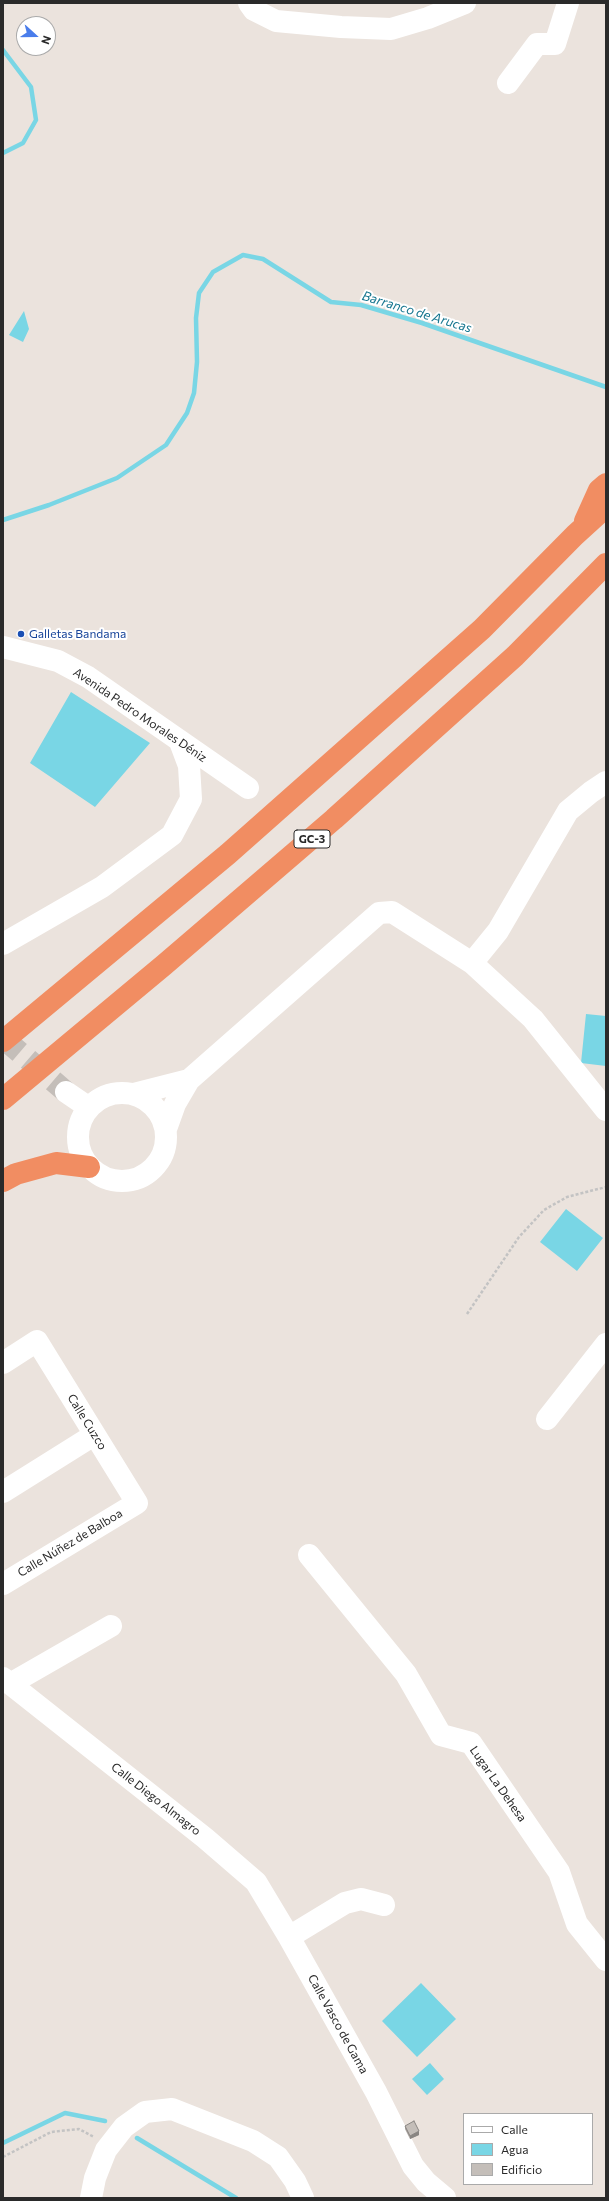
<!DOCTYPE html>
<meta charset="utf-8">
<style>
body{margin:0}
#map{position:relative;width:609px;height:2201px;overflow:hidden;background:#ebe3dd;font-family:Commissioner,sans-serif}
canvas{display:block}
.frame{position:absolute;inset:0;border:4px solid #2a2a2a;pointer-events:none}
.legend{position:absolute;left:463px;top:2113px;width:130px;height:72px;box-sizing:border-box;background:#fff;border:1px solid #aaa;margin:0;padding:5px 7px;list-style:none;font-size:12px;color:#2a2a2a}
.legend li{display:flex;align-items:center;gap:8px;height:20px}
.legend b{width:20px;border:1px solid #aaa}
.north{position:absolute;left:16px;top:16px;width:40px;height:40px;box-sizing:border-box;background:#fff;border:1px solid #aaa;border-radius:50%;rotate:111deg;font-size:11px;font-weight:700;line-height:16px;text-align:center;color:#2a2a2a}
.north::after{content:'';display:block;margin:auto;width:14px;height:18px;background:#4a7deb;clip-path:polygon(50% 0,100% 100%,50% 72%,0 100%)}
</style>
<div id="map">
<canvas width="609" height="2201"></canvas>
<div class="frame"></div>
<ul class="legend">
<li><b style="height:5px;background:#fff"></b>Calle</li>
<li><b style="height:11px;background:#79d6e5"></b>Agua</li>
<li><b style="height:11px;background:#c4beb9"></b>Edificio</li>
</ul>
<div class="north">N</div>
</div>
<script>
const context = document.querySelector('canvas').getContext('2d');
context.lineJoin = 'round';
function fill(path, color) {
  context.fillStyle = color;
  context.fill(path, 'evenodd');
}
function shape(rows) {
  const path = new Path2D();
  for (const r of rows) {
    if (r.length === 3) {
      path.moveTo(r[0] + r[2], r[1]);
      path.arc(r[0], r[1], r[2], 0, 2 * Math.PI);
      continue;
    }
    path.moveTo(r[0], r[1]);
    for (let i = 2; i < r.length; i += 2) path.lineTo(r[i], r[i + 1]);
  }
  return path;
}
function stroke(path, color, width, dash) {
  context.strokeStyle = color;
  context.lineWidth = width;
  context.lineCap = dash ? 'butt' : 'round';
  context.setLineDash(dash || []);
  context.stroke(path);
}
function write(font, color, halo, rows, align = 'center') {
  context.font = font + ' Commissioner,sans-serif';
  context.lineWidth = 4;
  context.setLineDash([]);
  context.textBaseline = 'middle';
  context.strokeStyle = halo;
  context.fillStyle = color;
  for (const [text, x, y, turn = 0] of rows) {
    context.save();
    context.translate(x, y);
    context.rotate((+turn || 0) * Math.PI / 180);
    context.textAlign = isNaN(turn) ? turn : align;
    if (halo) context.strokeText(text, 0, 0);
    context.fillText(text, 0, 0);
    context.restore();
  }
}
fill(shape([
 [24,311,29,329,23,342,9,335],
 [71,692,150,743,95,807,30,763],
 [586,1014,606,1016,606,1066,581,1063],
 [566,1209,603,1238,577,1271,540,1242],
 [421,1983,456,2019,417,2057,382,2021],
 [430,2063,444,2079,427,2095,412,2079]
]), '#79d6e5');
stroke(shape([
 [3,50,31,87,36,120,23,143,3,153],
 [3,520,49,505,117,478,166,445,187,413,194,393,197,362,196,318,199,293,213,272,243,255,263,259,331,302,361,305,422,323,606,387],
 [137,2138,236,2198],
 [3,2143,65,2113,105,2121]
]), '#79d6e5', 4.5);
stroke(shape([
 [3,1038,66,1092]
]), '#c4beb9', 22, [22, 11]);
stroke(shape([
 [467,1314,519,1237,544,1210,567,1197,606,1187],
 [3,2157,51,2132,79,2129,94,2137]
]), '#c3c3c3', 2.5, [3, 2]);
stroke(shape([
 [249,3,254,10,276,21,341,27,391,29,428,18,465,3],
 [508,83,537,44,555,44,568,3],
 [3,647,58,661,88,677,248,788],
 [3,944,102,887,172,835,191,799,189,766,180,742],
 [472,963,498,931,568,811,591,792,606,782],
 [66,1092,88,1107],
 [122,1137,44],
 [134,1094,189,1080],
 [166,1129,175,1104,189,1080,379,913,392,912,472,963,533,1019,606,1110],
 [3,1363,37,1341,137,1503,3,1584],
 [547,1419,606,1344],
 [3,1492,94,1435],
 [309,1555,406,1674,441,1735,471,1743,559,1872,577,1924,606,1960],
 [3,1678,205,1838,256,1882,289,1937,376,2092,413,2166,426,2182,445,2198],
 [10,1684,111,1626],
 [289,1937,345,1903,361,1899,384,1905],
 [91,2198,95,2178,106,2150,124,2127,145,2112,172,2109,253,2141,278,2157,295,2181,303,2198]
]), '#fff', 22);
stroke(shape([
 [585,521,599,490,606,484],
 [3,1041,228,854,482,629,575,535,606,507],
 [3,1099,164,965,334,819,515,656,606,564],
 [3,1181,16,1174,56,1163,89,1167]
]), '#f18d62', 22);
fill(shape([
 [405,2126,419,2135,410,2139,405,2129]
]), '#a9a39f');
fill(shape([
 [419,2131,419,2135,410,2139,410,2136]
]), '#898582');
const building = shape([
 [414,2121,419,2131,410,2136,405,2126,414,2121]
]);
fill(building, '#c4beb9');
stroke(building, '#898582', 1);
for (const [x, y, r, color] of [
 [21,634,4,"#1a4fb4"]
]) {
  const dot = new Path2D();
  dot.arc(x, y, r, 0, 2 * Math.PI);
  context.fillStyle = color;
  context.fill(dot);
  stroke(dot, '#fff', 1.5);
}
for (const [x, y, w] of [
 [312,839,36]
]) {
  const box = new Path2D();
  box.roundRect(x - w / 2, y - 9, w, 18, 3);
  context.fillStyle = '#fff';
  context.fill(box);
  stroke(box, '#2a2a2a', 1);
}
write('bold 11px', '#2a2a2a', null, [
 ["GC-3",312,839]
]);
write('12px', '#164399', '#fff', [
 ["Galletas Bandama",29,634]
], 'left');
write('12px', '#2a2a2a', '#fff', [
 ["Avenida Pedro Morales Déniz",140,715,34],
 ["Calle Cuzco",87,1422,58],
 ["Calle Núñez de Balboa",70,1543,-31],
 ["Lugar La Dehesa",498,1784,55],
 ["Calle Diego Almagro",156,1799,38],
 ["Calle Vasco de Gama",338,2024,61]
]);
write('italic 13px', '#187790', '#fff', [
 ["Barranco de Arucas",417,312,17]
]);
</script>
